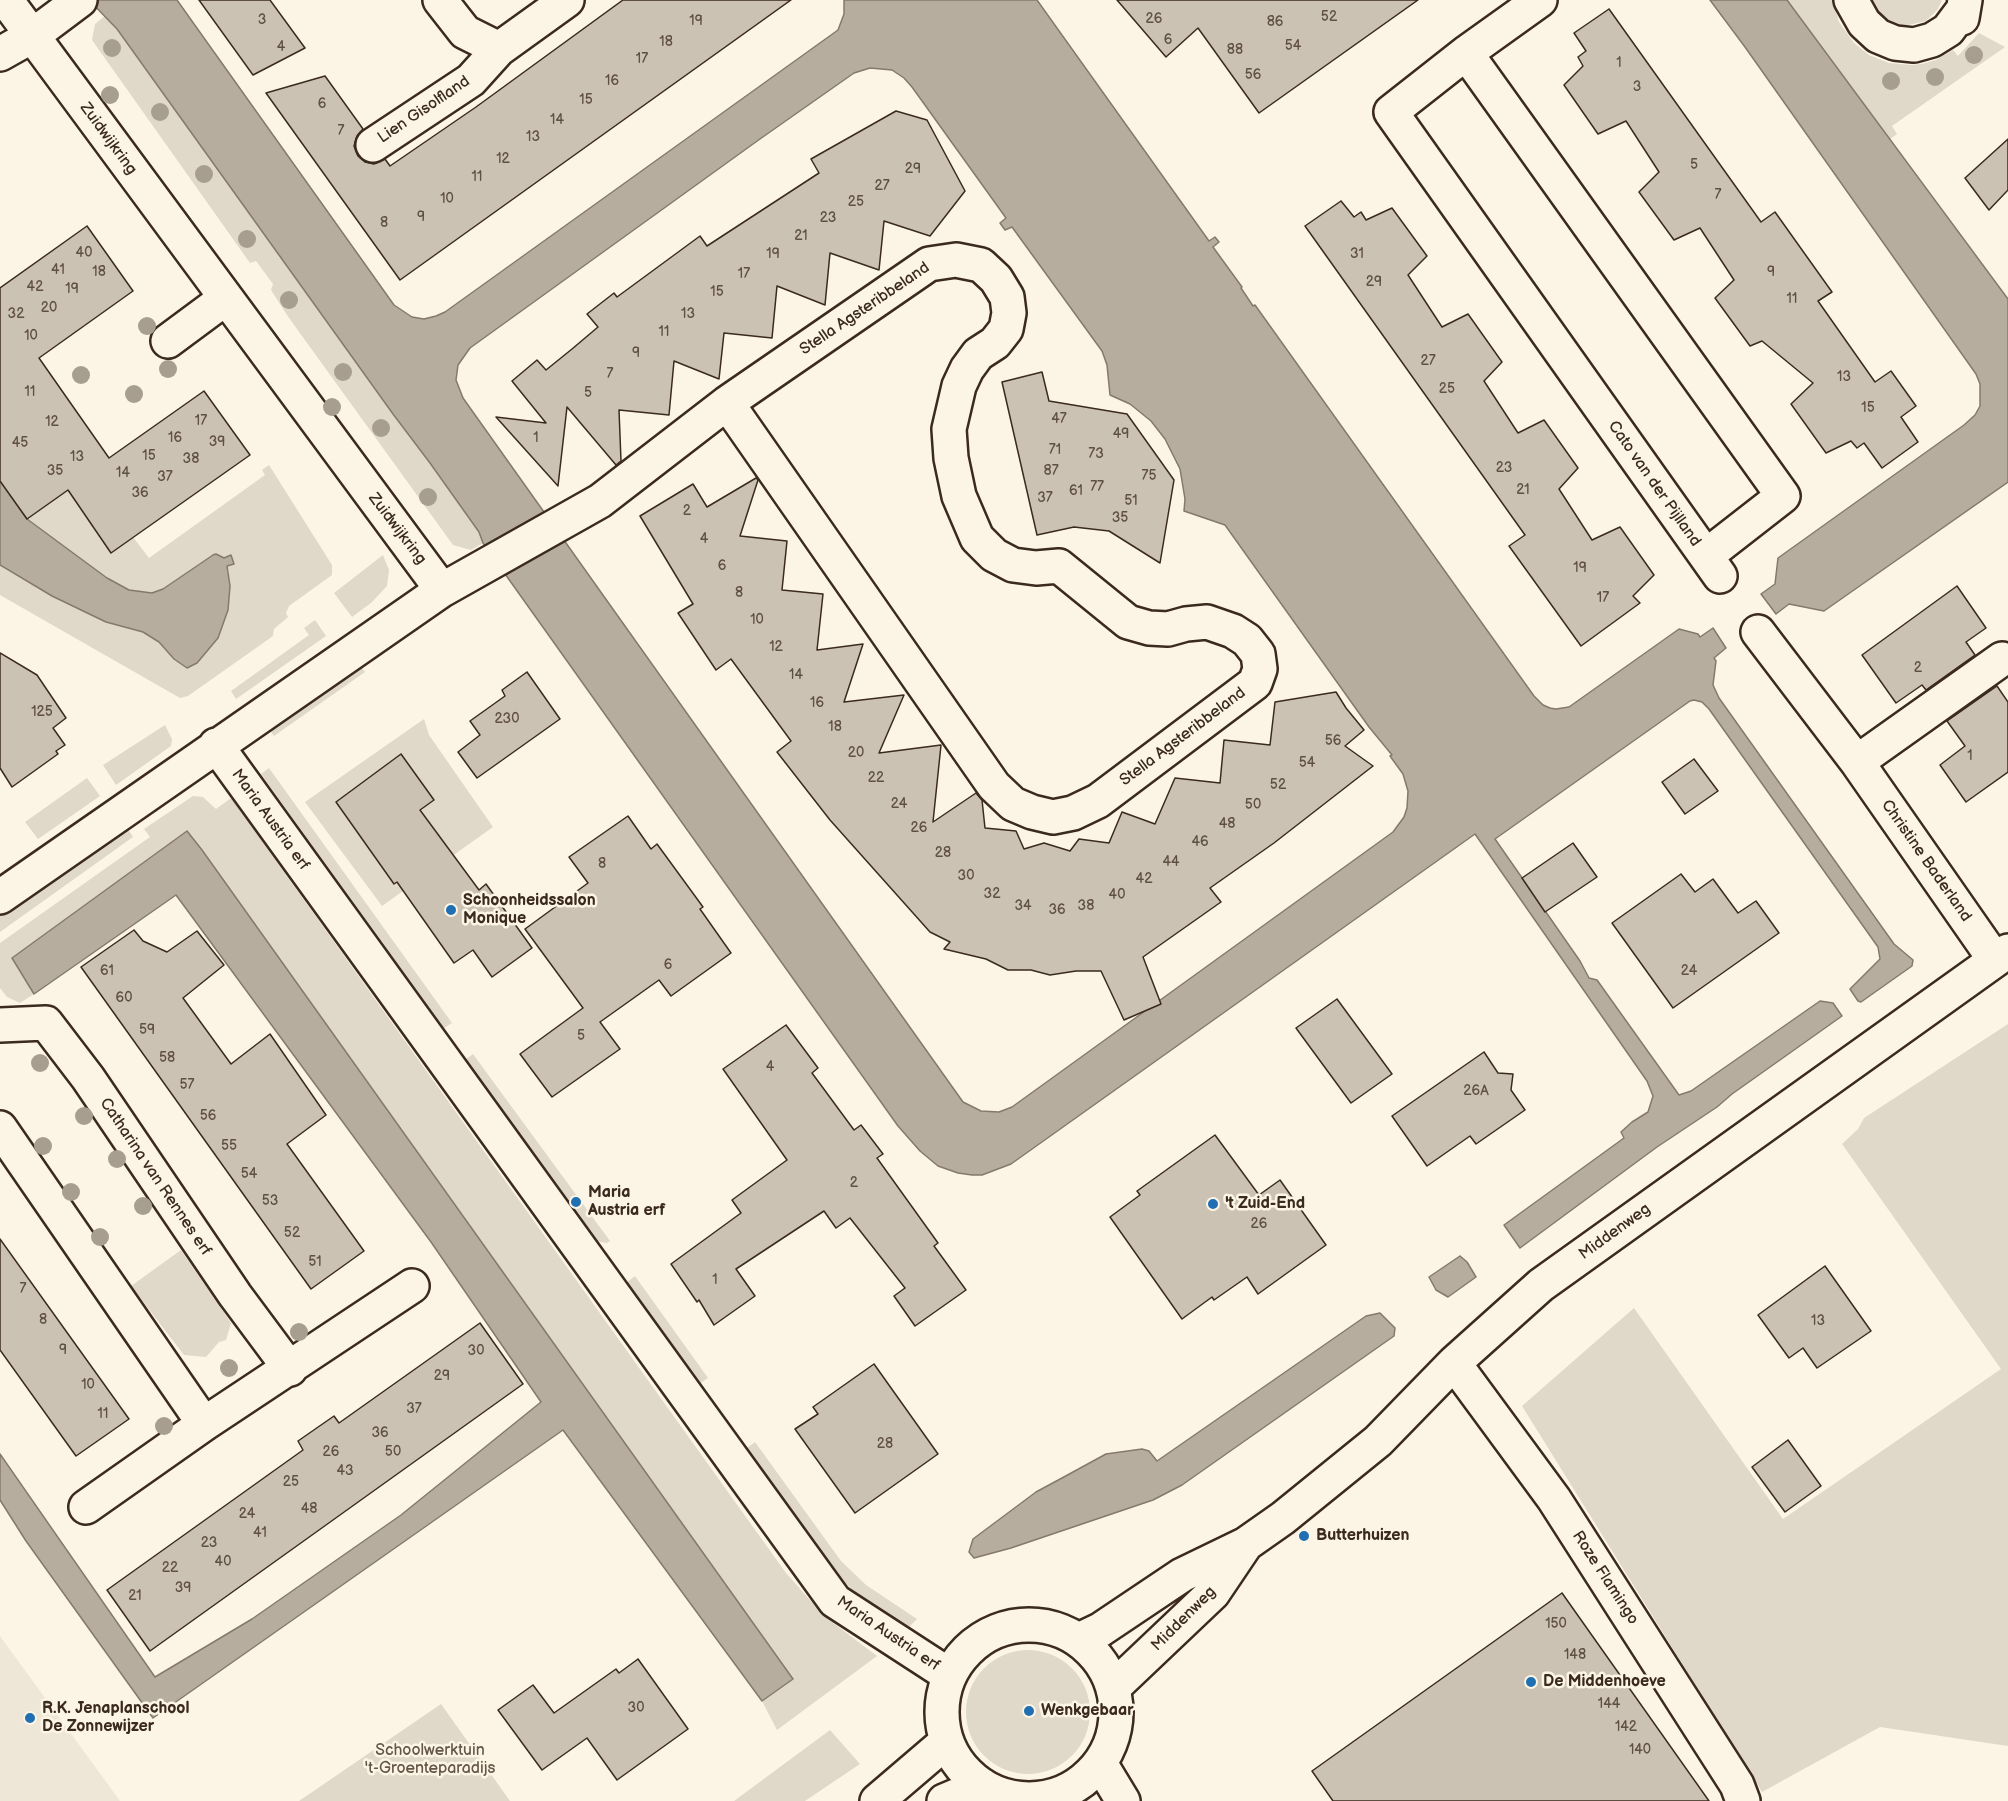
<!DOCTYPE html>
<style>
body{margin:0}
canvas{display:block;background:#fcf5e5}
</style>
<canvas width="2008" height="1801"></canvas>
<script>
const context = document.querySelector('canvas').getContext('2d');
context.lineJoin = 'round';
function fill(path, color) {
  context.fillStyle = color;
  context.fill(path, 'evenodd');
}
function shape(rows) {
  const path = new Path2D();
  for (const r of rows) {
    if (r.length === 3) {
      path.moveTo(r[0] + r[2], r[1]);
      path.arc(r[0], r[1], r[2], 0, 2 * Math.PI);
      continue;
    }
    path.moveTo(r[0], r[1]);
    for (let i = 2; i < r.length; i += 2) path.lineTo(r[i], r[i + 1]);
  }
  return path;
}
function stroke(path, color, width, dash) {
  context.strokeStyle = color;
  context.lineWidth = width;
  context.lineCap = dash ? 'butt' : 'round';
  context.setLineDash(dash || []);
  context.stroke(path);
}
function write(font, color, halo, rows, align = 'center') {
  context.font = font + ' "Balsamiq Sans",sans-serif';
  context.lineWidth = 5;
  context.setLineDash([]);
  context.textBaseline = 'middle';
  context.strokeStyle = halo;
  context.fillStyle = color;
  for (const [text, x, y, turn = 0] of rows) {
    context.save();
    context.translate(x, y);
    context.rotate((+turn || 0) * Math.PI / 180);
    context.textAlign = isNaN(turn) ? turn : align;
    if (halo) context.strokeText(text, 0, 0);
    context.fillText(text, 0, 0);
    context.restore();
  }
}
fill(shape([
 [0,1636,120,1801,0,1801]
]), '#eee6d6');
fill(shape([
 [1787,0,1833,0,1839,22,1854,43,1869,55,1889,63,1911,65,1922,64,1936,60,1953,50,1958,56,1979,33,2005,47,1892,126,1897,134,1890,139],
 [1872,0,1942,0,1938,9,1926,21,1908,25,1901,25,1889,21,1878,12],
 [106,15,430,463,479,532,483,543,471,550,453,545,289,318,271,290,273,284,256,261,250,263,92,40,95,24],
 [269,465,332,565,332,575,289,606,286,613,288,617,274,629,273,636,188,696,180,698,0,595,0,565,52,596,106,622,143,632,159,642,173,659,197,663,218,638,228,610,229,572,223,558,220,555,203,561,163,589,152,593,142,593,129,590,107,578,27,519,68,490,111,553,133,537,149,558,265,475,262,470],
 [383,555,389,570,387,586,371,603,352,617,334,593],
 [315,620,326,636,236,699,231,691,309,635,304,628],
 [357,661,365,672,274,736,266,725],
 [424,719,429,735,493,827,382,906,305,802],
 [165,725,172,739,171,746,116,785,103,765],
 [269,768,452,1023,444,1028,261,774],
 [87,778,100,796,38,839,25,822],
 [193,796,203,797,216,809,231,798,786,1573,824,1616,877,1656,777,1730,762,1701,793,1679,187,832,12,958,34,994,20,1003,7,997,0,988,0,943,150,837,144,829],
 [126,826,133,837,0,932,0,914],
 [2008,1024,2008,1746,1880,1727,1762,1792,1522,1406,1634,1308,1783,1519,2001,1369,1842,1144,1858,1129,1864,1118],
 [473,1054,610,1241,607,1243,595,1241,465,1060],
 [181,1250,231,1323,226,1340,219,1342,206,1357,184,1355,131,1286],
 [635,1276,708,1378,699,1384,626,1283],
 [755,1442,841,1561,866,1585,917,1619,909,1627,851,1589,826,1562,744,1450],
 [1028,1712,62],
 [441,1704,510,1801,299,1801],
 [830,1730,860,1764,805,1801,734,1801]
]), '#e0d8c8');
const water = shape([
 [89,0,177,0,394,305,412,317,424,319,436,316,445,312,838,30,844,14,844,0,1037,0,1209,241,1215,237,1219,242,1213,247,1242,287,1241,288,1253,306,1255,305,1534,696,1543,705,1550,708,1556,709,1569,707,1679,629,1698,634,1700,637,1713,628,1726,648,1714,658,1716,661,1713,685,1719,698,1894,944,1913,960,1912,966,1861,1002,1858,1001,1850,989,1880,959,1878,947,1709,709,1702,702,1694,700,1690,701,1495,839,1580,961,1589,978,1597,980,1679,1095,1691,1091,1820,1001,1833,1003,1842,1016,1732,1094,1717,1107,1657,1147,1520,1248,1504,1225,1624,1138,1621,1132,1632,1122,1648,1112,1653,1096,1647,1081,1475,834,1011,1164,982,1175,972,1175,958,1173,938,1166,920,1151,898,1126,483,543,479,532,430,463,393,414,117,29,89,0],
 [870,68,892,70,904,78,912,87,1006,218,1000,223,1005,230,1012,227,1102,351,1107,365,1110,395,1130,404,1151,421,1165,439,1180,469,1185,499,1184,511,1225,525,1369,727,1392,755,1390,756,1403,774,1408,791,1407,808,1404,817,1393,832,1012,1107,999,1112,981,1111,963,1102,463,398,456,380,458,365,470,348,760,139,854,73,870,68],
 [1710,0,1787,0,2008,299,2008,482,1824,611,1789,604,1776,614,1761,594,1775,584,1778,558,1964,425,1975,415,1980,406,1980,384,1976,374,1745,47,1710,0],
 [0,481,27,519,107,578,129,590,152,593,163,589,213,555,216,554,224,558,231,555,234,564,227,566,230,586,228,610,218,638,197,663,187,668,174,659,159,642,143,632,106,622,52,596,0,565,0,481],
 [187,831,202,850,793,1679,762,1701,563,1430,153,1718,26,1541,0,1500,0,1454,155,1677,252,1619,401,1515,541,1402,431,1242,176,895,34,994,12,958,187,831],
 [1460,1256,1467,1262,1476,1277,1448,1297,1436,1290,1429,1277,1460,1256],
 [1380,1313,1395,1328,1394,1336,1182,1485,1153,1500,1011,1548,974,1558,969,1552,973,1539,1036,1492,1062,1478,1106,1454,1142,1449,1149,1451,1157,1461,1366,1316,1380,1313]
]);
fill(water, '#b7ad9e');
stroke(water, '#85796b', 1.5);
const building = shape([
 [199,0,270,0,305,48,253,75,199,0],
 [623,0,791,0,400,280,266,93,325,76,363,129,357,136,354,146,358,156,365,162,374,164,385,159,390,166,476,107,623,0],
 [1117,0,1418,0,1259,113,1198,28,1166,57,1117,0],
 [1609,9,1761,222,1775,212,1832,292,1818,301,1875,382,1891,371,1916,406,1901,417,1918,442,1882,468,1864,443,1857,448,1851,441,1826,453,1791,404,1813,383,1762,341,1750,346,1715,298,1734,280,1700,228,1674,240,1639,192,1659,172,1626,121,1598,134,1564,85,1583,66,1578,57,1586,51,1574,33,1609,9],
 [896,111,927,120,965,191,930,236,884,221,879,270,830,253,825,305,777,286,772,338,724,333,719,379,674,361,669,415,619,410,621,461,616,465,567,407,558,486,496,417,546,423,512,381,537,360,546,370,572,349,598,327,587,314,614,293,617,297,700,236,707,246,819,173,811,159,896,111],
 [2008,139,2008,190,1989,210,1965,178,2008,139],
 [1341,201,1354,217,1361,212,1366,220,1392,208,1427,256,1408,275,1442,327,1468,314,1502,362,1484,381,1518,433,1544,420,1578,468,1559,489,1592,540,1620,527,1654,575,1633,596,1640,603,1581,646,1509,546,1525,535,1305,226,1341,201],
 [87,226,133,291,39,358,109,458,204,391,250,455,111,553,68,490,27,519,0,481,0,288,87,226],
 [1042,372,1049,401,1127,414,1174,480,1160,563,1109,531,1074,527,1037,535,1002,382,1042,372],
 [756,478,758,480,740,536,787,541,782,590,823,594,817,650,863,644,844,702,904,695,879,753,941,745,933,822,976,793,982,800,985,828,1016,831,1024,849,1044,843,1070,851,1079,839,1109,843,1122,812,1155,824,1175,778,1220,783,1224,740,1270,745,1275,702,1336,692,1346,708,1364,730,1345,746,1373,766,1274,843,1210,888,1221,902,1143,957,1161,1004,1124,1020,1101,971,1076,971,1050,975,1031,970,1008,970,986,959,944,949,950,942,930,932,830,820,777,752,791,741,731,659,716,670,678,613,693,604,640,516,693,484,707,507,756,478],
 [1957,586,1986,628,1966,642,1975,655,1926,690,1922,685,1896,703,1862,655,1957,586],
 [0,653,37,675,66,718,53,728,65,745,56,751,58,754,12,787,0,768,0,653],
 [527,672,560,719,477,778,458,752,480,735,470,721,505,696,502,690,527,672],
 [1997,686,2008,702,2008,772,1966,802,1940,765,1965,746,1947,721,1997,686],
 [401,754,434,800,420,810,479,890,486,884,532,948,492,977,473,950,454,963,397,882,394,884,336,802,401,754],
 [1694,759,1718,791,1685,814,1662,782,1694,759],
 [628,816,651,849,657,844,703,907,700,909,731,953,671,996,659,980,600,1022,620,1049,552,1097,520,1054,583,1008,525,929,588,883,569,857,628,816],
 [1573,843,1597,877,1545,912,1522,878,1573,843],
 [1681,874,1695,892,1713,879,1738,913,1756,901,1779,933,1673,1008,1612,923,1681,874],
 [134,930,143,941,167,952,197,931,224,965,183,998,231,1064,270,1034,326,1115,287,1144,364,1251,311,1289,81,967,134,930],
 [1337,999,1392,1074,1351,1103,1296,1028,1337,999],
 [786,1025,818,1068,812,1073,854,1130,861,1125,883,1154,877,1158,938,1243,934,1246,966,1290,915,1326,894,1296,905,1288,850,1218,836,1228,824,1211,736,1269,755,1296,714,1325,699,1300,697,1302,671,1264,741,1213,732,1200,787,1160,723,1069,786,1025],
 [1484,1052,1498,1073,1513,1074,1511,1090,1525,1110,1476,1144,1470,1136,1427,1166,1392,1116,1484,1052],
 [1215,1135,1259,1195,1280,1180,1326,1245,1258,1294,1247,1277,1214,1300,1212,1297,1182,1319,1110,1217,1140,1195,1137,1191,1215,1135],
 [0,1239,129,1419,76,1456,0,1350,0,1239],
 [1825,1266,1871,1331,1817,1368,1803,1348,1789,1358,1758,1315,1825,1266],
 [480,1323,523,1384,150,1651,107,1590,303,1450,298,1441,334,1416,339,1423,480,1323],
 [874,1364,938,1454,855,1513,795,1429,818,1414,813,1407,874,1364],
 [1788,1440,1821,1486,1785,1512,1752,1467,1788,1440],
 [1562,1593,1709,1801,1333,1801,1312,1771,1562,1593],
 [638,1659,688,1729,617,1780,587,1738,542,1770,498,1710,533,1685,554,1713,616,1669,619,1673,638,1659]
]);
fill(building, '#ccc2b3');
stroke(building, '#3b2a1e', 1.5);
const street = shape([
 [6,0,442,590],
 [440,0,465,32,499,49,567,0],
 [1540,0,1466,53,1391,112,1720,576],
 [1851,0,1864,23,1878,36,1895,43,1914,45,1932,40,1948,30,1960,14,1962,18,1965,0],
 [1466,53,1783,496,1706,556],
 [0,54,32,36,80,0],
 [373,145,471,80,499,49],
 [168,341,226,298],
 [1758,632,1857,762,1995,960],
 [216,745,835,1601,949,1675],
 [1857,762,2002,659],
 [0,897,442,590,600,501,727,403,929,264,956,260,981,265,996,279,1007,297,1009,313,1006,329,995,343,978,354,967,369,959,386,949,429,951,458,959,496,977,538,994,555,1013,565,1036,568,1059,566,1128,622,1149,628,1168,629,1186,624,1207,622,1233,631,1247,640,1258,654,1260,669,1255,683,1098,801,1073,813,1053,817,1032,812,1013,804,994,786,727,403],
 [0,1025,46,1023,88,1078,235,1295,290,1369],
 [0,1128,204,1424],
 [1454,1363,1554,1499,1737,1785,1743,1801],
 [86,1507,204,1424,412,1286],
 [1029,1712,87],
 [1079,1640,1100,1630,1182,1575,1246,1544,1283,1518,1378,1441,1454,1363,1541,1285,2008,951],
 [1113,1688,1213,1593,1246,1544],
 [1100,1763,1123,1801],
 [877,1801,946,1742],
 [944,1801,982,1785]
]);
stroke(street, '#3b2a1e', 38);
stroke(street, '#fcf5e5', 33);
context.fillStyle = '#a89e8f';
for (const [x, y] of [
 [112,48],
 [1974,55],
 [1935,77],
 [1891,81],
 [110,95],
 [160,112],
 [204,174],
 [247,239],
 [289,300],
 [147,326],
 [168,369],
 [343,372],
 [81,375],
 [134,394],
 [332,407],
 [381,428],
 [428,497],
 [40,1063],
 [84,1116],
 [43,1146],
 [117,1159],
 [71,1192],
 [143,1206],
 [100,1237],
 [299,1332],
 [229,1368],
 [164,1426]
]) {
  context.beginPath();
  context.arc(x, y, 9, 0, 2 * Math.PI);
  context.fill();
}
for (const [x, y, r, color] of [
 [451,910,6,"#1f6fb2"],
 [576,1202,6,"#1f6fb2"],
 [1213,1204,6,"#1f6fb2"],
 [1304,1536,6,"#1f6fb2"],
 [1531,1682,6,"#1f6fb2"],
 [1029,1711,6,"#1f6fb2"],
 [30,1718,6,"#1f6fb2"]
]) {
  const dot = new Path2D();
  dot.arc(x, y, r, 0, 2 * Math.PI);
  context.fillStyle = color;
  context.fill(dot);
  stroke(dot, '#fcf5e5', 2);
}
write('14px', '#5f5043', null, [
 ["52",1329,17],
 ["26",1154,19],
 ["3",262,20],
 ["19",696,21],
 ["86",1275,22],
 ["6",1168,40],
 ["18",666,42],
 ["54",1293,46],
 ["4",281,47],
 ["88",1235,50],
 ["17",642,59],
 ["1",1619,63],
 ["56",1253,75],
 ["16",612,81],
 ["3",1637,87],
 ["15",586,100],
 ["6",322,104],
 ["14",557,120],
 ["7",341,131],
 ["13",533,137],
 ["12",503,159],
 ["5",1694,165],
 ["29",913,169],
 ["11",477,177],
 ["27",882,186],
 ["7",1718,195],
 ["10",447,199],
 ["25",856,202],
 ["9",421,217],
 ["23",828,218],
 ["8",384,223],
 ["21",801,236],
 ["40",84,253],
 ["19",773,254],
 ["31",1357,254],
 ["41",58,270],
 ["18",99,272],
 ["9",1771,272],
 ["17",744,274],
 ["29",1374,282],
 ["42",35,287],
 ["19",72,289],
 ["15",717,292],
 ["11",1792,299],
 ["20",49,308],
 ["32",16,314],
 ["13",688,314],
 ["11",664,332],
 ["10",31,336],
 ["9",636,353],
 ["27",1428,361],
 ["7",610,374],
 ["13",1844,377],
 ["25",1447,389],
 ["11",30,392],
 ["5",588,393],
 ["15",1868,408],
 ["47",1059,419],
 ["17",201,421],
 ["12",52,422],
 ["49",1121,434],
 ["16",175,438],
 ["1",536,438],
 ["39",217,442],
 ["45",20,443],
 ["71",1055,450],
 ["73",1096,454],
 ["15",149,456],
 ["13",77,457],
 ["38",191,459],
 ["23",1504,468],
 ["35",55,471],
 ["87",1051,471],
 ["14",123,473],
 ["75",1149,476],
 ["37",165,477],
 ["77",1097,487],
 ["21",1523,490],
 ["61",1076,491],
 ["36",140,493],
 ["37",1045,498],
 ["51",1131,501],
 ["2",687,511],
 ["35",1120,518],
 ["4",704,539],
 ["6",722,566],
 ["19",1580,568],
 ["8",739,593],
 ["17",1603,598],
 ["10",757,620],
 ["12",776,647],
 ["2",1918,668],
 ["14",796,675],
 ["16",817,703],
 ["125",42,712],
 ["230",507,719],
 ["18",835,727],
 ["56",1333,741],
 ["20",856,753],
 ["1",1970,756],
 ["54",1307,763],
 ["22",876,778],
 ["52",1278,785],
 ["24",899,804],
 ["50",1253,805],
 ["48",1227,824],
 ["26",919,828],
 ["46",1200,842],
 ["28",943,853],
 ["44",1171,862],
 ["8",602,864],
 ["30",966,876],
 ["42",1144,879],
 ["32",992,894],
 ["40",1117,895],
 ["34",1023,906],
 ["38",1086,906],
 ["36",1057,910],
 ["6",668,965],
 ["61",107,971],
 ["24",1689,971],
 ["60",124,998],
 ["59",147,1030],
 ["5",581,1036],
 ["58",167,1058],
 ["4",770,1067],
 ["57",187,1085],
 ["26A",1476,1091],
 ["56",208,1116],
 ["55",229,1146],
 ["54",249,1174],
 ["2",854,1183],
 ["53",270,1201],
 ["26",1259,1224],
 ["52",292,1233],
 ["51",315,1262],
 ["1",715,1280],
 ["7",23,1289],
 ["8",43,1320],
 ["13",1818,1321],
 ["9",63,1350],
 ["30",476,1351],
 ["29",442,1376],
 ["10",88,1385],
 ["37",414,1409],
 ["11",103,1414],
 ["36",380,1433],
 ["28",885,1444],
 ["26",331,1452],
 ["50",393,1452],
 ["43",345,1471],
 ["25",291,1482],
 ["48",309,1509],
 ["24",247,1514],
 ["41",260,1533],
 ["23",209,1543],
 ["40",223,1562],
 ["22",170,1568],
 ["39",183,1588],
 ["21",135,1596],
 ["150",1556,1624],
 ["148",1575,1655],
 ["144",1609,1704],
 ["30",636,1708],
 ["142",1626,1727],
 ["140",1640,1750]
]);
write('16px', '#3b2a1e', '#fcf5e5', [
 ["Lien Gisolfland",424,110,-34],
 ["Zuidwijkring",108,139,54],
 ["Stella Agsteribbeland",865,309,-34],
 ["Cato van der Pijlland",1654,484,55],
 ["Zuidwijkring",397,529,53],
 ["Stella Agsteribbeland",1183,737,-37],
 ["Maria Austria erf",270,820,54],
 ["Christine Baderland",1926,861,55],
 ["Catharina van Rennes erf",155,1177,56],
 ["Middenweg",1615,1232,-36],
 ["Roze Flamingo",1605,1578,57],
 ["Middenweg",1184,1619,-45],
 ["Maria Austria erf",888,1634,34]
]);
write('bold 16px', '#3b2a1e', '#fcf5e5', [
 ["Schoonheidssalon",463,901],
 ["Monique",463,919],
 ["Maria",588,1193],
 ["Austria erf",588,1211],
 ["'t Zuid-End",1225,1204],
 ["Butterhuizen",1316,1536],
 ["De Middenhoeve",1543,1682],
 ["R.K. Jenaplanschool",42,1709],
 ["De Zonnewijzer",42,1727],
 ["Wenkgebaar",1041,1711]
], 'left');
write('16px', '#645648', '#fcf5e5', [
 ["Schoolwerktuin",430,1751],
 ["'t-Groenteparadijs",430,1769]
]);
</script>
